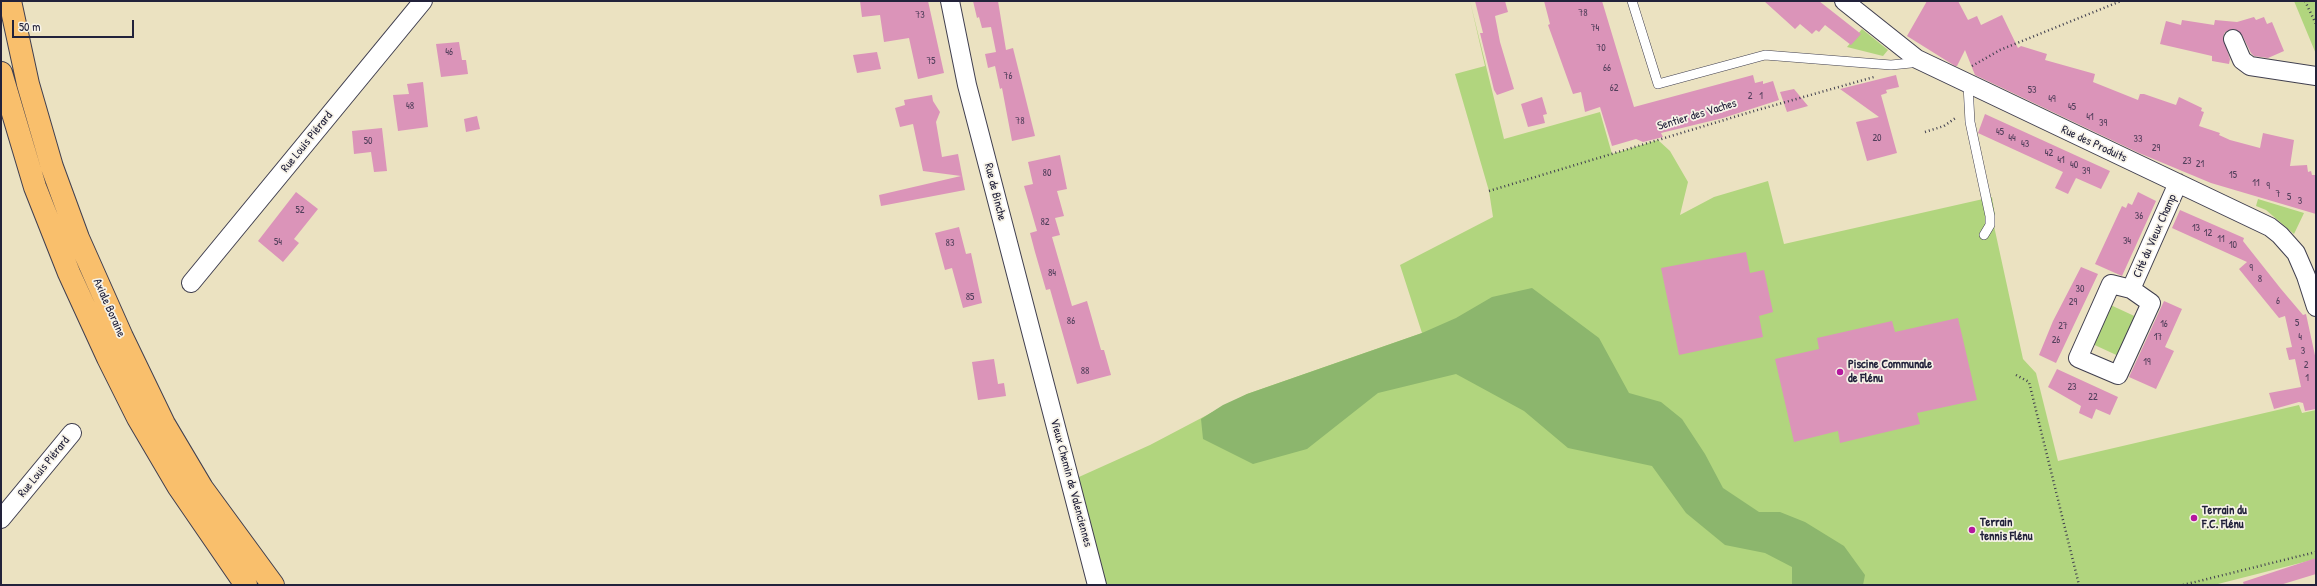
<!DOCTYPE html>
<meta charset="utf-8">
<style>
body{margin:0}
#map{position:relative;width:2317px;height:586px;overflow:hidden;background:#ebe2c1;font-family:"Patrick Hand",sans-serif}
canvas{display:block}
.frame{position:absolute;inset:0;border:2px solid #22223b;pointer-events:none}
.scale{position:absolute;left:12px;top:20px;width:122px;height:18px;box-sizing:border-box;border:2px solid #22223b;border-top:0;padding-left:5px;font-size:12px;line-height:14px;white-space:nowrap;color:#22223b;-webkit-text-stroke:3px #f7f3e8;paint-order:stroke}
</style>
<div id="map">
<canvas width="2317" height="586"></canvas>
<div class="frame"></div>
<div class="scale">50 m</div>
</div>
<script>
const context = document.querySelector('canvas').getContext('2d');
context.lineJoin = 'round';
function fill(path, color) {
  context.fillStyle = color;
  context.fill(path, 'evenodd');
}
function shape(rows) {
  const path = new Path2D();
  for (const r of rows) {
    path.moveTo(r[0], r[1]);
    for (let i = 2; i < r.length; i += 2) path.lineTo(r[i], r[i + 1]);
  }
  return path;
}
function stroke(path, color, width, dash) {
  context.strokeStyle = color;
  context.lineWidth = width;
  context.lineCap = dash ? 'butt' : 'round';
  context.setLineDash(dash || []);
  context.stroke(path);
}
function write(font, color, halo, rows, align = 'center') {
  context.font = font + ' "Patrick Hand",sans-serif';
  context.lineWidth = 3.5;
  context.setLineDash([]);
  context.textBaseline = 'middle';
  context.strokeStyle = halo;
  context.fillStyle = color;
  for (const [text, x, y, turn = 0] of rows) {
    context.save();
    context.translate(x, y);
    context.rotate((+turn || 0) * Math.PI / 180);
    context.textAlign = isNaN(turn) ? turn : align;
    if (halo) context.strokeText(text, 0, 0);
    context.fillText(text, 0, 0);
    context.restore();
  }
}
fill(shape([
 [1470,1,1504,139,1600,112,1612,154,1658,140,1670,151,1688,182,1680,215,1714,197,1768,181,1784,244,1992,197,1995,215,1994,226,2023,359,2036,373,2058,461,2299,405,2302,413,2316,410,2316,559,2214,585,1097,585,1070,481,1150,445,1247,394,1422,333,1400,265,1493,217,1489,191,1455,74,1485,66],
 [2294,1,2316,1,2316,54],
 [1862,29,1888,50,1883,56,1847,47],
 [2258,199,2304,213,2294,234,2266,210,2256,206],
 [2104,302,2143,320,2125,359,2086,341]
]), '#b1d57e');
fill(shape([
 [1532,288,1599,338,1629,393,1661,402,1682,419,1705,454,1723,488,1759,512,1780,512,1805,522,1844,546,1865,575,1863,585,1792,585,1792,567,1765,553,1725,545,1686,513,1652,466,1568,448,1524,411,1456,374,1378,393,1307,449,1253,464,1203,439,1201,419,1223,405,1247,394,1422,333,1456,318,1492,297]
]), '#8cb66d');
fill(shape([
 [860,1,928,1,944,73,918,79,909,38,884,42,880,15,862,17],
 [973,1,998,1,1006,50,1013,48,1035,136,1012,141,1002,88,1000,89,995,66,988,68,985,54,996,52,991,27,982,28,979,17,977,18],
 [1475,1,1505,1,1508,12,1495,16,1500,42,1514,89,1497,95,1494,90,1480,33,1483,33],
 [1544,1,1602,1,1634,107,1753,75,1755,83,1763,81,1763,84,1773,81,1779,100,1723,118,1661,133,1663,137,1643,142,1636,139,1612,146,1600,107,1585,112,1581,92,1573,94,1548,25,1550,24],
 [1764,1,1819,1,1861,34,1851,45,1825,25,1819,32,1816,30,1812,34,1800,24,1795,29],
 [1927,1,1958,1,1968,20,1977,16,1981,25,2002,15,2018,48,2021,46,2047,54,2045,60,2095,74,2093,82,2138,100,2140,94,2144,94,2176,105,2179,97,2202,108,2201,111,2204,112,2199,126,2220,133,2219,135,2230,140,2260,148,2263,133,2294,140,2290,166,2307,165,2308,172,2311,171,2312,175,2316,175,2316,214,2211,183,2139,153,1975,75,1965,50,1957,66,1955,66,1907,36],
 [2254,17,2256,20,2264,17,2267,24,2272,22,2284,51,2268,58,2254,56,2251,53,2242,35,2234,29,2225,32,2223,37,2230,59,2229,64,2212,61,2212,56,2160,44,2166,21,2181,25,2182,20,2214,25,2215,20,2237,22],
 [459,42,462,60,466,60,468,74,441,77,436,44],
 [877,52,881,69,857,73,853,55],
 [1896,75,1899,87,1886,90,1887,93,1881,95,1897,153,1867,161,1856,122,1879,117,1840,89],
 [423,82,428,127,398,131,393,95,409,94,407,84],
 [1794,89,1808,106,1787,112,1780,92],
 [932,95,933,101,940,112,936,122,942,157,958,154,965,190,881,206,879,195,961,176,923,171,913,124,900,127,895,108,905,105,904,100],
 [1542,97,1547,114,1543,115,1545,123,1528,127,1521,104],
 [1985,114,2110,171,2101,189,2076,178,2068,194,2055,188,2063,172,1978,133],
 [477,116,480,129,466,132,464,119],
 [382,128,387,171,374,172,371,152,354,154,352,131],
 [1060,155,1067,189,1057,191,1064,216,1055,218,1060,235,1052,237,1072,306,1087,301,1101,350,1104,350,1111,375,1077,384,1050,289,1046,290,1035,252,1030,233,1037,231,1024,186,1033,184,1028,162],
 [296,192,318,209,294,239,299,243,283,262,258,241],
 [2138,192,2156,201,2122,276,2095,264,2122,206,2126,208,2128,203,2132,205],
 [2180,210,2244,238,2243,241,2281,289,2303,315,2306,314,2316,360,2316,409,2305,411,2303,403,2299,402,2274,409,2269,393,2301,387,2295,359,2289,360,2286,348,2292,347,2285,316,2279,318,2239,269,2247,262,2172,228],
 [959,227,966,254,971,253,982,303,963,308,952,268,945,270,935,233],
 [1746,252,1750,273,1764,270,1773,312,1759,316,1763,337,1679,355,1661,268],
 [2081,267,2098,274,2056,363,2039,355,2053,321],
 [2164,301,2182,309,2165,347,2174,351,2156,389,2129,377],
 [1958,318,1977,400,1917,413,1920,424,1840,443,1838,431,1794,442,1775,359,1819,349,1817,338,1892,321,1895,332],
 [994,359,998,384,1004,383,1006,396,978,400,972,362],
 [2057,369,2118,397,2110,415,2096,409,2092,419,2079,413,2081,406,2048,387],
 [2316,558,2316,574,2280,585,2244,585,2243,582]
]), '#db94b9');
const service = shape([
 [1632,1,1658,84,1765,55,1891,65,1911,63,1917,59],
 [1968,85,1970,122,1990,216,1990,225,1984,235]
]);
const minor = shape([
 [950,1,967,85,1097,585],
 [1844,1,1917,59,2270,227,2280,235,2296,253,2306,276,2316,307],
 [2233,39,2242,60,2250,66,2316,76],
 [191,283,423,1],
 [2131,289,2151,303,2118,375,2078,358,2111,284,2131,289,2178,183],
 [1,519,72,433]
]);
const trunk = shape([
 [10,1,28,84,52,167,78,238,122,337,164,424,202,488,273,585],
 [1,73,35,187,69,273,108,358,138,418,178,486,246,585]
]);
stroke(service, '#403f4f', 10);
stroke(minor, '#403f4f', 20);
stroke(trunk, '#403f4f', 24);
stroke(shape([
 [2305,1,2316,24],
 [1972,66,2000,50,2121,1],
 [1925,132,1944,126,1957,117],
 [1489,191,1754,111,1874,77],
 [2016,375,2029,382,2079,585],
 [2183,585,2316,552]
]), '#403f4f', 2.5, [1, 3]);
stroke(service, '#fff', 9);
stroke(minor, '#fff', 18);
stroke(trunk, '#f9bf6c', 22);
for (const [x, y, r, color] of [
 [1840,372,4,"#b5179e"],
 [2194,518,4,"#b5179e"],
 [1972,530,4,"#b5179e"]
]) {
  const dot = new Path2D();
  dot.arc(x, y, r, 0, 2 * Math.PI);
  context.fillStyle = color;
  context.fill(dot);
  stroke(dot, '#f7f3e8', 1.5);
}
write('10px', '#503e5a', null, [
 ["78",1583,13],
 ["73",920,15],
 ["74",1595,28],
 ["70",1601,48],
 ["46",449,52],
 ["75",931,61],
 ["66",1607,68],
 ["76",1008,76],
 ["62",1614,88],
 ["53",2032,90],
 ["2",1750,96],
 ["1",1761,96],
 ["49",2052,99],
 ["48",410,106],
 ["45",2072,107],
 ["41",2090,117],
 ["78",1020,121],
 ["39",2103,123],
 ["45",2000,132],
 ["20",1877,138],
 ["44",2012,138],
 ["33",2138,139],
 ["50",368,141],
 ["43",2025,144],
 ["29",2156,148],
 ["42",2049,153],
 ["41",2061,160],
 ["23",2187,161],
 ["21",2200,164],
 ["40",2074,165],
 ["39",2086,171],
 ["80",1047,173],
 ["15",2233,175],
 ["11",2256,183],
 ["9",2268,186],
 ["7",2278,194],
 ["5",2289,197],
 ["3",2300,201],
 ["52",300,210],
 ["36",2139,216],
 ["82",1045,222],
 ["13",2196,228],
 ["12",2208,233],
 ["11",2221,239],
 ["34",2127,241],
 ["54",278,242],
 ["83",950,243],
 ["10",2233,245],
 ["9",2251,268],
 ["84",1052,273],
 ["8",2260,279],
 ["30",2080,289],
 ["85",970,297],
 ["6",2278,301],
 ["29",2073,302],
 ["86",1071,321],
 ["5",2297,323],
 ["16",2164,324],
 ["27",2063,326],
 ["17",2158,337],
 ["4",2300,337],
 ["26",2056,340],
 ["3",2303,351],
 ["19",2147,362],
 ["2",2306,365],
 ["88",1085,371],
 ["1",2307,378],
 ["23",2072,387],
 ["22",2093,397]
]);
write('12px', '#22223b', '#f7f3e8', [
 ["Sentier des Vaches",1697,115,-17],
 ["Rue Louis Piérard",307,142,-51],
 ["Rue des Produits",2094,144,25],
 ["Rue de Binche",995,192,76],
 ["Cité du Vieux Champ",2155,236,-66],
 ["Axiale Boraine",109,308,66],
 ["Rue Louis Piérard",44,467,-51],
 ["Vieux Chemin de Valenciennes",1071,483,75]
]);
write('bold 12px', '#22223b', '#f7f3e8', [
 ["Piscine Communale",1848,365],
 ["de Flénu",1848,379],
 ["Terrain du",2202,511],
 ["F.C. Flénu",2202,525],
 ["Terrain",1980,523],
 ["tennis Flénu",1980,537]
], 'left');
</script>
